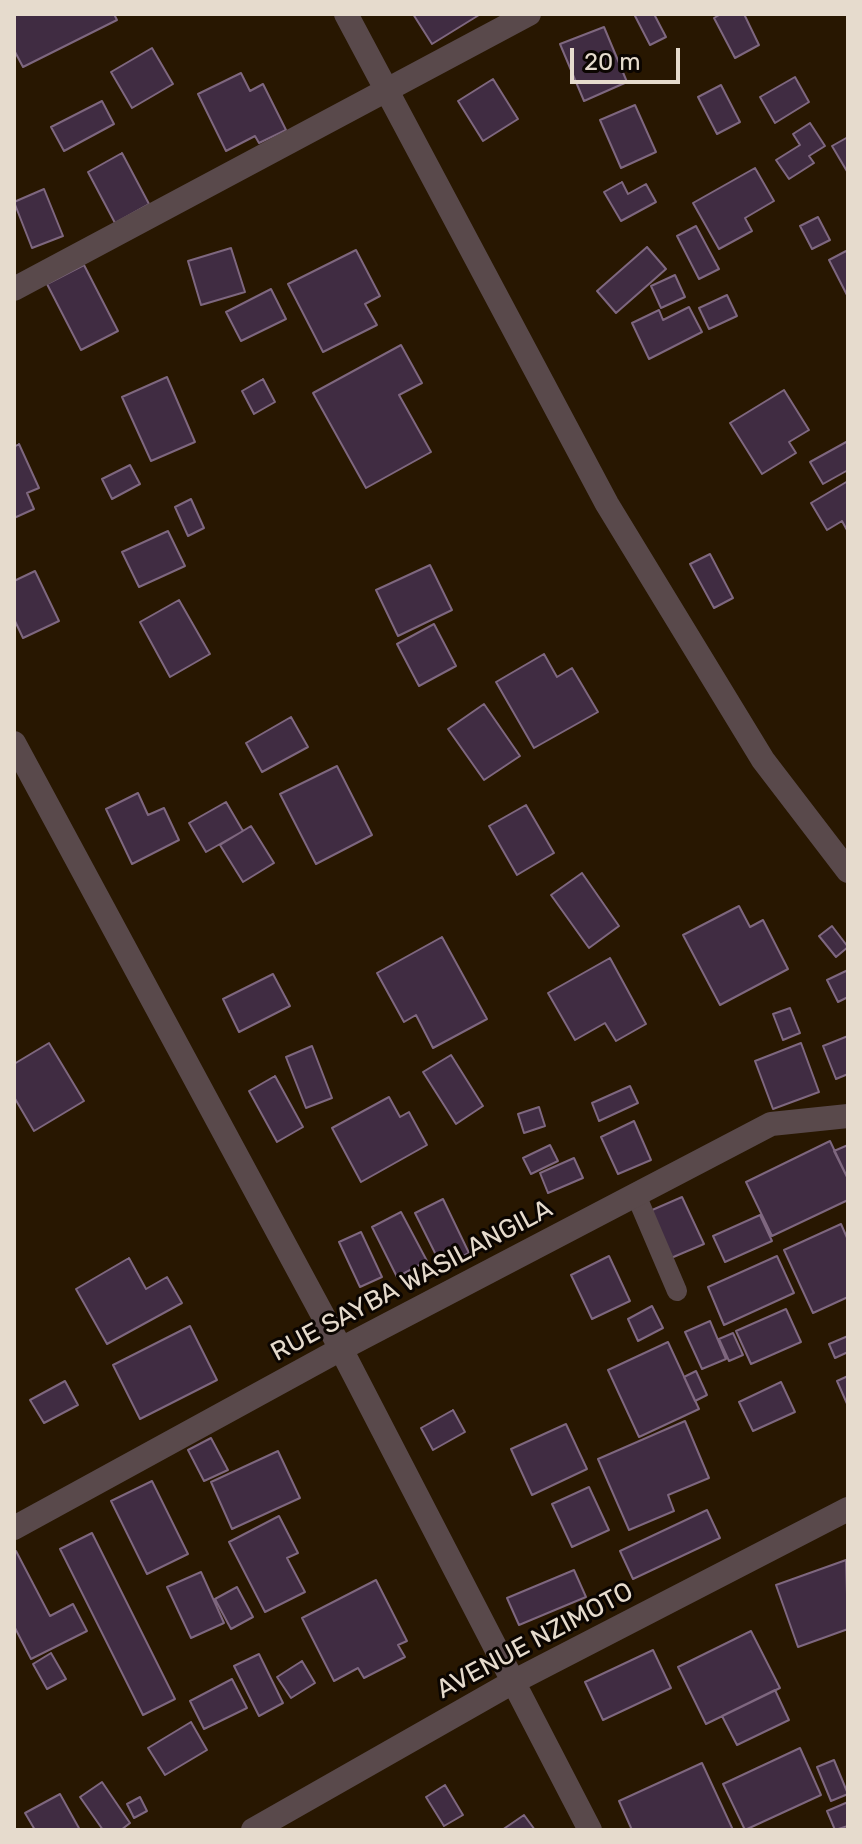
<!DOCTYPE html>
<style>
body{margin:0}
#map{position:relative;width:862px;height:1844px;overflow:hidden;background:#281701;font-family:Rubik,sans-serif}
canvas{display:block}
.frame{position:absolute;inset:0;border:16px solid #e6dbcd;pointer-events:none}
.scale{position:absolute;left:570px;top:48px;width:110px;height:36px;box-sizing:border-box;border:4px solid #e6dbcd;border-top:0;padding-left:10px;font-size:24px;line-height:28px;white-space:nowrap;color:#e6dbcd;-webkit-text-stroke:6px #0b0501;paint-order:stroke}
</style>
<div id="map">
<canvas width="862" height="1844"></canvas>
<div class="frame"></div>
<div class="scale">20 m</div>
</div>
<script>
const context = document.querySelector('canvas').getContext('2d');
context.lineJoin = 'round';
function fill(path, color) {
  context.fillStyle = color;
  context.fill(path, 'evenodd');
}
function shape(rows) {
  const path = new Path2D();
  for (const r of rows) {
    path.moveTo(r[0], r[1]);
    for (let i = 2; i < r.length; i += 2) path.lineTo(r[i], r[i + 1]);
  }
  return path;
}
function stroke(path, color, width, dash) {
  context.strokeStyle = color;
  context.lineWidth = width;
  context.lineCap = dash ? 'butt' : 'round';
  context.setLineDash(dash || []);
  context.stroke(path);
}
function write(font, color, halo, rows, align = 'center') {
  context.font = font + ' Rubik,sans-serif';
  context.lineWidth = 6;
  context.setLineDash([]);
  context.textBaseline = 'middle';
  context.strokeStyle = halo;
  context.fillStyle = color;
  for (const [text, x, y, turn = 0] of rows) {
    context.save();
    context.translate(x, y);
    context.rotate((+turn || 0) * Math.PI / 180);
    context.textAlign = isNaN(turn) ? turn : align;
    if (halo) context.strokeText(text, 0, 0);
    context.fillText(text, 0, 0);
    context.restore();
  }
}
const building = shape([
 [14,14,114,14,117,20,23,67,14,50,14,14],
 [413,14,478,14,479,15,432,44,413,14],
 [634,14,654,14,666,37,650,45,634,14],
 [721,14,744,14,759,45,735,58,714,18,721,14],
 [604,27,627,82,584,101,560,44,604,27],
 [152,48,173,84,132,108,111,72,152,48],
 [241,73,250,91,263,84,286,130,259,143,255,136,226,151,198,94,241,73],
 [795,77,809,102,775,123,760,97,795,77],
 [493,79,518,119,483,141,458,101,493,79],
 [721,85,740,122,717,134,698,97,721,85],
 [102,101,114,124,64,151,51,127,102,101],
 [635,105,656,152,621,168,600,120,635,105],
 [810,123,825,146,809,156,814,163,789,179,776,160,800,145,793,134,810,123],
 [848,137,848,173,832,146,848,137],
 [122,153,149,204,115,223,88,172,122,153],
 [755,168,774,201,745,218,752,231,719,249,693,203,755,168],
 [622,182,628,194,646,184,656,202,621,221,604,192,622,182],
 [44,189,63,236,32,248,14,202,44,189],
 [818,217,830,240,812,249,800,226,818,217],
 [696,226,719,269,699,279,677,236,696,226],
 [647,247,666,269,616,313,597,291,647,247],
 [231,248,245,292,201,305,188,261,231,248],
 [356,250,380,296,365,304,377,325,323,352,288,284,356,250],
 [848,250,848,297,829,260,848,250],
 [84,265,118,331,81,350,47,284,84,265],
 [675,275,685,297,661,308,651,286,675,275],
 [271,289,286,319,241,341,226,312,271,289],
 [727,295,737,316,709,329,699,308,727,295],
 [689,307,702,332,649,359,632,323,659,310,663,320,689,307],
 [401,345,422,383,399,395,431,452,366,488,313,393,401,345],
 [167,377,195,442,151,461,122,397,167,377],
 [263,379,275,402,254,414,242,391,263,379],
 [784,390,809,430,789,442,796,453,762,474,730,423,784,390],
 [848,441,848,470,823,484,810,462,848,441],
 [19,444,39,488,27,493,34,509,14,518,14,447,19,444],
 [130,465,140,484,112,499,102,479,130,465],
 [848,481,848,532,842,521,827,530,811,503,848,481],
 [191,499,204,528,188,536,175,507,191,499],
 [168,531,185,566,139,587,122,552,168,531],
 [710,554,733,598,714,608,690,564,710,554],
 [430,565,452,610,398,636,376,590,430,565],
 [35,571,59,621,23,638,14,619,14,581,35,571],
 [179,600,210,654,170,677,140,622,179,600],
 [434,624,456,666,419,686,397,644,434,624],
 [544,654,557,677,572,668,598,712,534,748,496,682,544,654],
 [484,704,520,756,484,780,448,729,484,704],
 [291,717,308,747,262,772,246,743,291,717],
 [337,766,372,835,316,864,280,794,337,766],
 [138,793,148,815,164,808,179,840,132,864,106,809,138,793],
 [226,802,243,831,206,852,189,823,226,802],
 [526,805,554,853,517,875,489,826,526,805],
 [251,826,274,863,243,882,220,845,251,826],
 [582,873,619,926,589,948,551,895,582,873],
 [739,906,750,927,763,920,788,969,720,1005,683,935,739,906],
 [832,926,848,947,836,957,819,936,832,926],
 [442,937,487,1019,433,1048,416,1015,404,1022,377,973,442,937],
 [610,958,646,1024,616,1041,605,1023,575,1040,548,993,610,958],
 [848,970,848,997,838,1002,827,980,848,970],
 [273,974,290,1006,239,1032,223,999,273,974],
 [790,1008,800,1033,783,1040,773,1014,790,1008],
 [848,1036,848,1074,836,1079,823,1046,848,1036],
 [49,1043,84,1101,34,1131,14,1097,14,1064,49,1043],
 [801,1043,819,1092,773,1109,755,1061,801,1043],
 [312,1046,332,1098,306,1108,286,1057,312,1046],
 [451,1055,483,1106,456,1124,423,1072,451,1055],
 [275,1076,303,1127,277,1142,249,1091,275,1076],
 [630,1086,638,1103,599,1121,592,1103,630,1086],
 [389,1097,400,1117,409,1112,427,1145,361,1182,332,1128,389,1097],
 [539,1107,545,1126,524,1133,518,1114,539,1107],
 [634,1121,651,1160,618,1174,601,1137,634,1121],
 [830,1141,848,1179,848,1200,772,1236,746,1182,830,1141],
 [550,1145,558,1161,531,1174,523,1158,550,1145],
 [848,1145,848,1179,834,1151,848,1145],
 [574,1158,583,1178,548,1193,540,1173,574,1158],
 [682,1197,704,1244,664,1261,643,1214,682,1197],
 [443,1199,469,1253,442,1267,415,1213,443,1199],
 [401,1212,427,1261,397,1277,372,1227,401,1212],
 [760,1215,772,1241,725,1262,713,1236,760,1215],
 [841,1224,848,1240,848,1297,813,1313,784,1250,841,1224],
 [361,1232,382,1277,360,1287,339,1242,361,1232],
 [609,1256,630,1301,592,1319,571,1275,609,1256],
 [777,1256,794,1293,724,1325,708,1287,777,1256],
 [129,1258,146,1289,167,1277,182,1303,107,1344,76,1289,129,1258],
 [652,1306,663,1328,638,1341,628,1319,652,1306],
 [786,1309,801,1342,751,1364,736,1331,786,1309],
 [710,1321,726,1359,702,1369,685,1332,710,1321],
 [190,1326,217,1380,140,1419,113,1365,190,1326],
 [733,1333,743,1355,729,1361,719,1339,733,1333],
 [848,1336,848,1352,835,1358,829,1344,848,1336],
 [668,1342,699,1409,639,1437,608,1370,668,1342],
 [696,1371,707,1395,695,1401,684,1377,696,1371],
 [848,1376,848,1406,837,1381,848,1376],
 [65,1381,78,1405,44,1423,30,1400,65,1381],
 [781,1382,795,1412,753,1431,739,1402,781,1382],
 [453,1410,465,1432,433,1450,421,1428,453,1410],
 [685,1421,709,1478,668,1495,674,1511,629,1530,598,1459,685,1421],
 [566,1424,587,1469,532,1495,511,1449,566,1424],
 [211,1438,228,1470,204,1481,188,1450,211,1438],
 [278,1451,300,1498,232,1529,211,1482,278,1451],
 [152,1481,188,1554,147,1574,111,1501,152,1481],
 [589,1487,609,1530,572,1547,552,1504,589,1487],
 [707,1510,720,1538,633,1579,620,1551,707,1510],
 [279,1516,298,1553,287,1558,305,1592,265,1612,229,1542,279,1516],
 [92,1533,175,1699,143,1715,60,1549,92,1533],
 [16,1551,50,1616,73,1604,87,1631,31,1659,14,1626,14,1553,16,1551],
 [846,1560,848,1629,798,1647,776,1585,846,1560],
 [574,1570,586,1597,519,1625,507,1598,574,1570],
 [201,1572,224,1623,191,1638,167,1587,201,1572],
 [376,1580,407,1641,398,1645,405,1657,364,1678,358,1668,334,1681,302,1618,376,1580],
 [237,1587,253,1617,231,1629,215,1599,237,1587],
 [751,1631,780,1688,706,1724,678,1667,751,1631],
 [653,1650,671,1688,603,1720,585,1682,653,1650],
 [51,1653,66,1679,47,1689,33,1664,51,1653],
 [259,1654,283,1703,259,1716,234,1666,259,1654],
 [302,1661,315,1683,291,1698,277,1677,302,1661],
 [232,1679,247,1708,204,1729,190,1701,232,1679],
 [775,1690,789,1720,737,1745,722,1716,775,1690],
 [191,1722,207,1750,165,1775,148,1748,191,1722],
 [800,1748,821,1795,745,1830,723,1784,800,1748],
 [834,1760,848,1794,831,1801,817,1767,834,1760],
 [702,1763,733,1830,632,1830,619,1801,702,1763],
 [102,1782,130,1823,121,1830,103,1830,80,1797,102,1782],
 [445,1785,463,1815,444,1826,426,1797,445,1785],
 [60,1794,80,1830,35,1830,25,1813,60,1794],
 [140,1797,147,1811,134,1818,127,1804,140,1797],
 [848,1802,848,1826,835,1830,827,1811,848,1802],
 [524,1815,535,1830,502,1830,524,1815]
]);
fill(building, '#402c42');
stroke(building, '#7e677f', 2);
stroke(shape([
 [636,1195,677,1291]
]), '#59494b', 20);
stroke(shape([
 [346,14,607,504,763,760,848,871],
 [14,289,529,14],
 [14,743,341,1349,590,1830],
 [14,1528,341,1349,771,1124,848,1116],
 [253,1830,513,1682,848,1509]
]), '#59494b', 24);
write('26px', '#e6dbcd', '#0b0501', [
 ["RUE SAYBA WASILANGILA",412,1281,-28],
 ["AVENUE NZIMOTO",535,1641,-28]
]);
</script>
